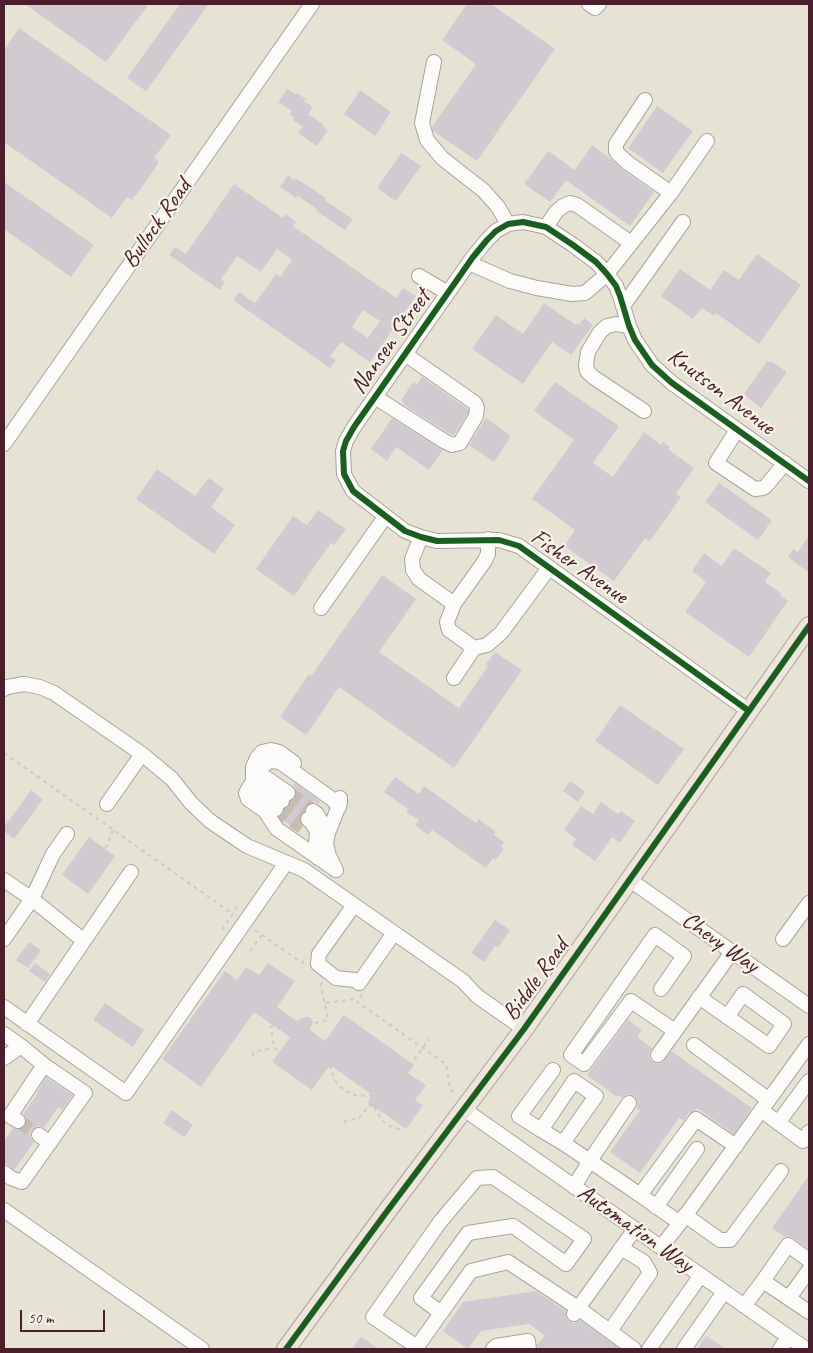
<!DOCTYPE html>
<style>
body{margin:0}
#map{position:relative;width:813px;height:1353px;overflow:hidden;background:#e7e3d4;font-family:Caveat,sans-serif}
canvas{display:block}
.frame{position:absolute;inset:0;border:5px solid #4a1f2b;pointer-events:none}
.scale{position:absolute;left:20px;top:1310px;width:85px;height:22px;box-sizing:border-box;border:2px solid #4a1f2b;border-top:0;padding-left:6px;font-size:15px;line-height:18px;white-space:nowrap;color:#4a1f2b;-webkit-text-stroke:4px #f7f3e8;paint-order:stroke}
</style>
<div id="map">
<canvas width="813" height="1353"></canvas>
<div class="frame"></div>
<div class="scale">50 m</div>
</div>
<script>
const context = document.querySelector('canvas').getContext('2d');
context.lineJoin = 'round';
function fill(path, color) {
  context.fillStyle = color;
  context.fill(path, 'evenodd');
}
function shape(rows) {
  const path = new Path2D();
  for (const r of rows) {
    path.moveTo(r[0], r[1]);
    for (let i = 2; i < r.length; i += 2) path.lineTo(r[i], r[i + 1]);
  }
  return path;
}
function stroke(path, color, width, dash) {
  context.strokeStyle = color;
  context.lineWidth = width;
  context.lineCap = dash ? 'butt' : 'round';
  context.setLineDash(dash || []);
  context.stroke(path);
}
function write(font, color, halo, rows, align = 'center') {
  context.font = font + ' Caveat,sans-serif';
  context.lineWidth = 4.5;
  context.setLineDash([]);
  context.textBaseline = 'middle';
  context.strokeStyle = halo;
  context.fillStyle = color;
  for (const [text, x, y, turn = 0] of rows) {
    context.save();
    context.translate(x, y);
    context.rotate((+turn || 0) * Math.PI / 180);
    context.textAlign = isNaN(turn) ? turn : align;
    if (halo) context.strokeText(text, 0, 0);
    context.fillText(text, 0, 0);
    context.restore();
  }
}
fill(shape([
 [25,4,149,4,106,62],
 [180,4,209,4,146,91,127,78],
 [467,4,491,4,555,49,477,161,433,131,432,127,476,64,442,40],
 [19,28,171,135,154,158,159,162,147,180,132,200,127,197,112,218,4,142,4,50],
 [287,89,296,95,297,93,306,99,304,101,313,107,308,114,324,125,323,126,328,130,317,146,298,133,303,127,293,120,294,118,289,114,292,111,278,102],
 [360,90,391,112,375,136,344,114],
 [657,106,693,131,663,173,628,148],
 [592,145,611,159,623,170,654,192,630,226,566,180,550,202,524,184,548,151,575,170],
 [401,153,421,166,396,201,377,188],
 [288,175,294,180,295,178,320,194,326,198,324,200,353,219,345,230,316,211,317,209,298,196,296,198,280,187],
 [4,182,94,245,71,277,4,229],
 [234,184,283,218,286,214,296,222,293,226,396,298,403,288,416,296,370,362,341,342,330,356,336,360,330,368,233,300,239,292,255,303,276,274,280,277,292,260,277,249,261,272,237,256,221,279,225,282,220,290,169,255,175,247,186,254],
 [363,310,380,321,368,338,352,327],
 [757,254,801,285,759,344,716,313,714,316,702,308,693,319,661,296,680,269,710,290,724,270,739,280],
 [544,303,576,325,577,323,579,325,584,318,593,325,571,355,552,342,523,384,472,349,496,315,523,334],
 [767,361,770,362,771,361,787,372,761,408,744,394],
 [422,377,468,409,468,413,454,435,448,433,403,404,404,403,401,400,413,382,417,385],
 [555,382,619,426,593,463,613,477,644,432,661,445,663,442,670,447,668,449,694,468,676,494,681,497,650,541,645,538,614,581,564,546,575,530,532,499,574,440,534,411],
 [392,418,443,450,429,470,396,447,387,461,371,449],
 [486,418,511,436,494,462,469,445],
 [157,469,195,496,209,478,224,489,211,507,235,525,214,554,136,499],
 [719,483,772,520,758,540,705,502],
 [318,510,346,529,334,545,331,543,294,596,256,569,293,516,307,525],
 [809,535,809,573,788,557,793,549,798,552],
 [734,548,771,573,765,582,781,593,780,595,788,601,749,657,685,612,706,582,692,571,704,553,722,566],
 [382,575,416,599,379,652,459,708,488,666,486,664,495,652,522,670,454,768,339,687,306,735,280,717,309,674,311,676],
 [620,705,684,749,658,785,595,741],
 [395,777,419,794,424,786,476,823,479,819,496,832,494,835,504,842,501,847,504,849,496,860,493,858,486,868,432,830,428,835,415,825,419,820,406,812,408,809,384,792],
 [570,781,585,792,578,802,563,791],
 [295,783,320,801,318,804,315,802,310,803,306,806,304,811,300,816,300,822,303,826,299,832,279,817,283,814,285,809,289,806,291,801,295,798,296,790,293,786],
 [31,790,43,799,14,839,4,831,4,827],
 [601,802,618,814,621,811,635,821,620,843,612,837,595,861,572,845,576,839,564,830,581,806,593,814],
 [89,837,115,856,88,894,62,875],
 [495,920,510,930,498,948,495,946,484,962,471,953],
 [29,942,41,950,28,968,16,960],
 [35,963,50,974,45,982,29,971],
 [268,963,295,981,277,1007,297,1021,305,1017,310,1017,313,1022,310,1030,325,1041,344,1015,414,1065,408,1073,426,1085,415,1100,423,1105,406,1129,375,1107,370,1107,368,1102,371,1094,330,1065,312,1090,272,1062,290,1037,254,1012,201,1087,162,1059,225,971,237,980,246,967,259,975],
 [105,1003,144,1030,133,1047,93,1020],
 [628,1020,642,1030,637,1037,652,1048,649,1055,650,1059,653,1062,658,1064,662,1063,671,1051,752,1108,734,1134,697,1108,695,1111,689,1113,684,1121,679,1118,640,1173,610,1152,640,1110,636,1108,638,1104,637,1100,634,1096,630,1094,626,1095,622,1098,619,1095,617,1097,587,1075],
 [46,1077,73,1095,62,1110,58,1107,44,1128,39,1126,32,1130,30,1135,31,1139,34,1142,14,1170,9,1166,4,1164,4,1141,13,1128,18,1130,25,1126,27,1121,23,1114,38,1093,37,1092],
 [172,1110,193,1125,184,1137,163,1123],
 [809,1175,809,1249,793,1238,789,1236,785,1237,772,1228],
 [536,1291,566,1311,566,1317,569,1321,574,1323,580,1320,620,1349,538,1349,537,1345,545,1335,529,1324,481,1331,468,1349,443,1331,463,1302],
 [706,1336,726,1349,697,1349],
 [361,1337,379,1349,352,1349]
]), '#d1cbd1');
stroke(shape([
 [288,793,313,811],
 [282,801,308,819],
 [276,809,302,827],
 [18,1121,39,1135]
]), '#c8bcb2', 14, [14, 7]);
const minor = shape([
 [589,4,595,8,599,4],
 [434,62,422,123,427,140,442,158,484,191,498,207,508,224],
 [645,100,616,144,616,151,619,155,628,163,671,193],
 [546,227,556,212,563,206,570,203,577,205,631,243],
 [469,263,510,281,537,288,572,294,585,293,607,274,671,193,707,141],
 [419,276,448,293],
 [623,306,683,222],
 [629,326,616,324,607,326,600,332,588,352,586,365,587,371,593,377,644,411],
 [375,397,444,441,452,445,460,443,476,416,477,408,475,403,405,354],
 [737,430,716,463,755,489,763,488,766,486,785,463],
 [4,444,312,4],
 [421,537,412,559,413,570,419,579,454,604,484,562,488,554,488,539],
 [454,604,447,622,449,630,474,648,487,645,501,633,549,568],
 [321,608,385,517],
 [454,678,474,648],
 [4,689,7,687,24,684,40,687,54,693,142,754,172,779,191,803,210,821,247,846,304,870,463,981,477,996,524,1029],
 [749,711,519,546,499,540,437,541,421,537,405,531,353,491,344,474,343,451,346,441,354,427,473,257,487,240,496,231,508,224,523,222,546,227,573,245,596,262,607,274,616,286,620,296,629,326,635,340,652,365,672,383,809,481],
 [253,779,265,777,288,793],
 [253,779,259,784,282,801],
 [107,804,142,754],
 [276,809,262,799,255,791,253,779,253,767,257,758,262,752,271,750,279,752,294,763],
 [313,811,317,814,321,822,317,831],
 [308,819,312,823,317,831,316,844,318,858],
 [336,870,277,829,265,811,248,799,246,793,261,767,270,761,280,762,332,799,339,807],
 [336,870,329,856,326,843,328,833,340,803,340,798],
 [4,880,32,899,84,941],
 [630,880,809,1006],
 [354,905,319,954,318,964,336,978,355,980],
 [4,939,32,899,53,854,67,834],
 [783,939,809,903],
 [359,983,394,933],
 [661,989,684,956,655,935,571,1055,584,1064,631,1001,675,1031],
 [699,997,769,1046,784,1024,743,994,727,1017],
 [4,1007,126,1093,286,863],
 [27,1024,131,872],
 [4,1034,21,1046],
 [694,1045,769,1100],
 [658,1055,732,952],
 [4,1058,21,1046,44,1065,10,1116,18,1121],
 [553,1070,519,1116,541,1130,574,1081,596,1096,563,1143,627,1186,680,1223,661,1247],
 [465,1110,806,1349],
 [761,1110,803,1141,809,1132],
 [778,1123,809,1081],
 [541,1130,563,1143],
 [39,1135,50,1143],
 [4,1173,11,1178,22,1182,85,1093,44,1065],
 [574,1187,589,1162,629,1103],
 [640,1195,696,1119,736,1146],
 [656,1207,697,1149],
 [4,1210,202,1349],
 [685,1215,720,1240,730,1240,781,1171],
 [680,1223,809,1044],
 [763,1281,788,1245,809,1260],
 [789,1298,809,1270],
 [744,1306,763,1281,809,1312],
 [441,1313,421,1298,468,1233,513,1226,566,1264,584,1239,493,1177,477,1178,440,1222,373,1317,417,1347,441,1313,471,1271,508,1262,578,1308,634,1349],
 [574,1314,635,1229],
 [610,1331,650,1273,644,1262,621,1248],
 [493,1349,496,1346,528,1341,529,1349],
 [649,1349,701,1275],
 [684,1349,724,1292],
 [780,1349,789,1337]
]);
const major = shape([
 [286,1349,385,1214,524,1029,809,626]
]);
stroke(minor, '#aaa39c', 16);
stroke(major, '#aaa39c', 20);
stroke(shape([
 [4,753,233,914],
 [105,848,109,842,110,836,113,830],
 [222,930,237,907,241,908],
 [255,930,302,963,306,957],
 [250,951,262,935],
 [362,994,357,1002,446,1064,450,1089,454,1092],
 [326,1003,353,999,357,1002],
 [315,1023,328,1020,321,985,322,982],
 [273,1025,271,1027,274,1048,280,1052],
 [252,1056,254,1052,257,1051,274,1048],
 [330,1065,331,1071,336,1082,345,1091,357,1096,372,1095],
 [405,1073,429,1039],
 [374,1107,382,1120,389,1126,399,1129,402,1126],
 [376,1109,387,1096],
 [344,1123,346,1121,359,1118,362,1115,369,1105]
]), '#cecac7', 2, [4, 4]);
stroke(minor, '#fbfbf9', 14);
stroke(major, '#eee6dd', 18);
stroke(shape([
 [749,711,519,546,499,540,437,541,421,537,405,531,353,491,344,474,343,451,346,441,354,427,473,257,487,240,496,231,508,224,523,222,546,227,573,245,596,262,607,274,616,286,620,296,629,326,635,340,652,365,672,383,809,481],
 [286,1349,385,1214,524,1029,809,626]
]), '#1b5e20', 6);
write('24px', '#4a1f2b', '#f7f3e8', [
 ["Bullock Road",157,224,-55],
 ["Nansen Street",391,342,-55],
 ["Knutson Avenue",721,392,37],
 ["Fisher Avenue",579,567,35],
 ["Chevy Way",720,943,35],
 ["Biddle Road",536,980,-54],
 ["Automation Way",635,1229,35]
]);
</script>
